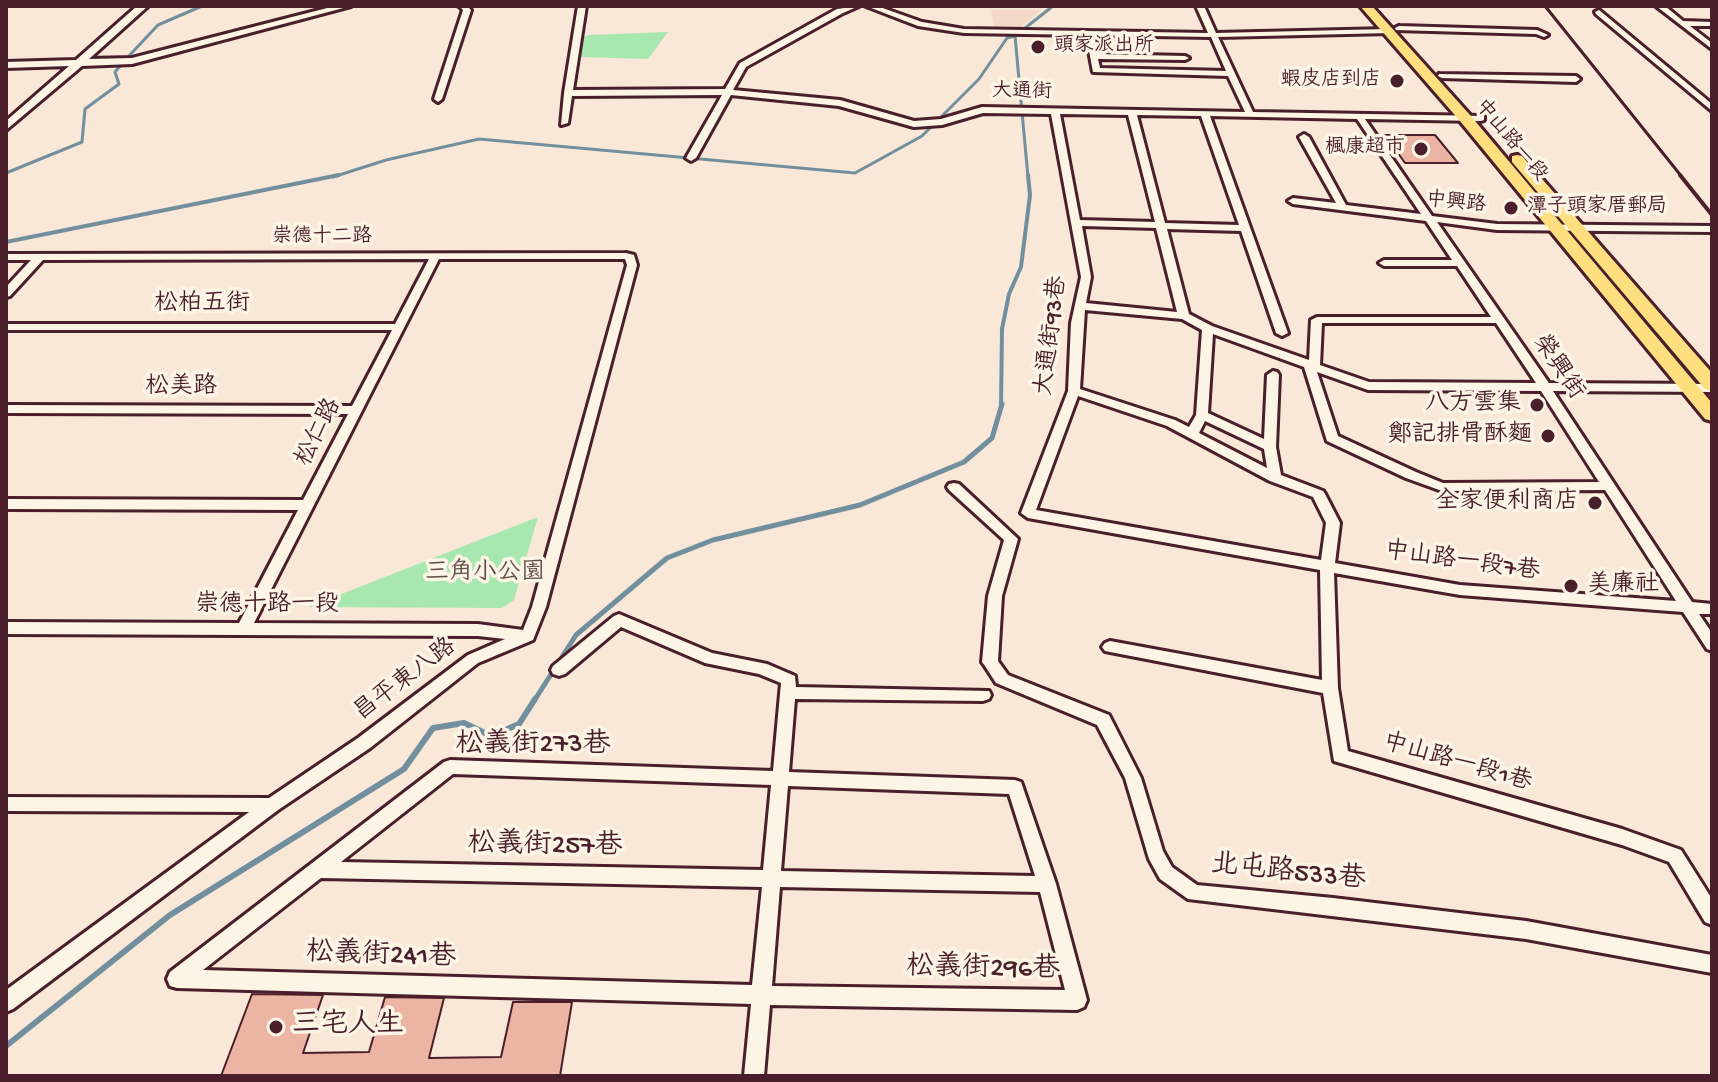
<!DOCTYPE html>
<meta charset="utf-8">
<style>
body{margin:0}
#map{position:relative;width:1718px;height:1082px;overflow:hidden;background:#f9e8d8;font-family:"Gochi Hand",sans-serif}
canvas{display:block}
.frame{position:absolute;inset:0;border:8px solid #4a1f2b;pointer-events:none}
</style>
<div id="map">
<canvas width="1718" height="1082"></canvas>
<div class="frame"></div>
</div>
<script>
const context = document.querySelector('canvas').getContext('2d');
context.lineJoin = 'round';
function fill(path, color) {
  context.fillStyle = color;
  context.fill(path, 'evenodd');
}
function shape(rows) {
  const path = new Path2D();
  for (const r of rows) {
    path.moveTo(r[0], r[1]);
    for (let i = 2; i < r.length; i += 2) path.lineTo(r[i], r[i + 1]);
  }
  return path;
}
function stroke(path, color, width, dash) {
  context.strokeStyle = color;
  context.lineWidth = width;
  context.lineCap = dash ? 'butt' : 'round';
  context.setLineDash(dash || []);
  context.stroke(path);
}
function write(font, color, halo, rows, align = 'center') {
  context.font = font + ' "Gochi Hand","LXGW WenKai TC",sans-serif';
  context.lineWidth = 7;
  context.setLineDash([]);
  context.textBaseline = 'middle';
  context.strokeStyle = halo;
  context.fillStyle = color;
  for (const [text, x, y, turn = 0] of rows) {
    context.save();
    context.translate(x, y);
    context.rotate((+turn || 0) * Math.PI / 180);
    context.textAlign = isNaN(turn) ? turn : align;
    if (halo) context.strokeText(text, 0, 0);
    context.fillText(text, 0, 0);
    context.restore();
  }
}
fill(shape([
 [991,10,1041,10,1018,29,994,29]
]), '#f5d9c8');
fill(shape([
 [668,32,648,59,581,57,584,37,589,35],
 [538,517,514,600,502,608,308,607]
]), '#a8e7b0');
stroke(shape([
 [6,173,82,142,85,109,119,84,115,72,126,59,158,25,202,6],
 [333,177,386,160,479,139,855,173,922,136,979,79,1007,38,1015,36],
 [1028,177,1015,36,1053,6]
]), '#728f9e', 3);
stroke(shape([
 [6,242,339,175],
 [1001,406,1002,329,1009,294,1021,267,1030,195,1028,175]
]), '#728f9e', 4);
stroke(shape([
 [534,701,576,635,667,558,713,540,860,505,964,462,992,438,1002,404]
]), '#728f9e', 5);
stroke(shape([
 [6,1046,170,915,404,769,433,728,464,723,491,736,519,724,535,699]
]), '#728f9e', 6);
const building = shape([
 [1385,135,1435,135,1458,163,1405,163,1385,135],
 [252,994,323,995,303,1053,369,1052,385,997,444,998,429,1058,501,1057,513,1002,572,1002,560,1076,221,1076,252,994]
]);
fill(building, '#ecb5a3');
stroke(building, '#4a1f2b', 2);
const minor = shape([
 [459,6,467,6,471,10,442,99,438,102,434,99,463,10,459,6],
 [578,6,586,6,573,90,725,89,740,63,837,9,859,6,843,13,746,67,733,90,840,100,914,121,941,119,982,107,1245,112,1228,76,1093,72,1086,35,964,33,918,26,866,6,877,6,922,22,964,29,1208,33,1196,6,1204,6,1216,33,1388,29,1391,29,1391,33,1218,37,1253,112,1484,116,1484,120,1481,121,1365,119,1432,216,1497,224,1712,226,1712,232,1497,230,1437,222,1549,383,1712,384,1712,392,1553,391,1692,602,1712,604,1712,614,1699,614,1712,633,1712,651,1707,649,1683,612,1460,595,1334,573,1338,688,1348,751,1622,829,1681,850,1712,899,1712,925,1705,922,1669,862,1622,845,1334,761,1323,693,1105,651,1102,647,1105,643,1110,641,1322,680,1320,570,1028,518,1021,513,1068,391,1071,323,1081,277,1051,114,983,113,942,125,914,127,839,106,731,95,696,158,691,161,686,158,722,95,572,96,568,123,561,125,564,93,578,6],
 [1093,35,1211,37,1226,71,1100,68,1098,59,1185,60,1189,58,1185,56,1097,54,1093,35],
 [1060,114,1128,115,1155,222,1080,220,1060,114],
 [1137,115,1201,116,1239,225,1165,223,1137,115],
 [1210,116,1357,119,1421,214,1346,205,1309,137,1304,134,1299,137,1336,203,1293,198,1288,201,1293,204,1426,221,1452,260,1384,260,1379,263,1384,266,1457,266,1491,317,1317,317,1311,320,1309,360,1212,326,1189,314,1167,229,1241,231,1276,333,1282,336,1288,333,1210,116],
 [1082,226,1156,228,1177,312,1086,303,1091,277,1082,226],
 [1085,310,1182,319,1202,330,1196,415,1189,427,1175,420,1080,389,1085,310],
 [1322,323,1496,323,1536,383,1369,382,1320,365,1322,323],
 [1213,334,1304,367,1327,441,1406,478,1442,491,1605,490,1676,601,1460,585,1335,563,1340,523,1325,494,1323,491,1281,475,1276,447,1279,375,1277,372,1273,371,1267,375,1264,439,1208,413,1213,334],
 [1317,372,1368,390,1541,391,1599,482,1443,483,1416,472,1338,436,1317,372],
 [1078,396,1167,426,1270,481,1313,497,1326,523,1321,560,1036,510,1078,396],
 [1205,421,1264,449,1267,468,1199,433,1205,421],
 [1656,6,1665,6,1683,21,1712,22,1712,26,1690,26,1712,43,1712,49,1656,6],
 [1599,10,1712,104,1712,111,1596,14,1595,12,1599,10],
 [1399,26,1537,30,1548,35,1544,37,1536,34,1396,30,1395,28,1399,26],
 [1439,74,1576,76,1580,79,1576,82,1442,78,1438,76,1439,74],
 [626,253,634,255,637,265,546,607,533,640,478,663,370,748,278,810,13,1009,6,1012,6,990,249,812,6,811,6,797,269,798,358,738,468,655,505,639,478,636,6,634,6,622,239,623,298,510,6,509,6,499,303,500,348,414,6,413,6,405,352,406,392,330,6,330,6,324,395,324,429,259,43,260,10,296,6,297,6,287,31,260,6,260,6,254,626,253],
 [439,259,625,259,627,265,532,607,523,630,478,624,254,623,439,259],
 [954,483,959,484,1018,539,1002,596,998,661,1008,675,1109,715,1141,778,1163,851,1172,867,1197,885,1333,898,1526,921,1712,955,1712,973,1526,939,1188,899,1160,879,1149,859,1125,778,1097,725,996,683,985,666,982,662,988,596,1004,540,949,490,947,487,949,484,954,483],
 [619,614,712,653,767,664,795,676,796,687,989,691,991,695,989,699,983,701,795,699,789,772,1015,780,1021,782,1056,884,1087,1000,1084,1007,1077,1010,770,1005,764,1076,744,1076,751,1004,177,988,170,986,167,979,170,972,444,762,450,760,773,771,781,683,759,674,705,663,621,627,565,674,559,676,553,674,551,670,553,666,614,616,619,614],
 [453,774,771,785,763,870,341,862,453,774],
 [788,786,1009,794,1035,876,781,871,788,786],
 [321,878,762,887,752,985,203,970,321,878],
 [780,887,1040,892,1065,990,772,986,780,887]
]);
const tertiary = shape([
 [137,6,148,6,89,59,132,58,335,6,351,6,132,64,82,66,6,130,6,121,69,66,6,68,6,62,76,60,137,6]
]);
const primary = shape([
 [1360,6,1372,6,1470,115,1712,403,1712,421,1705,419,1460,121,1360,6],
 [1517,155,1522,156,1712,373,1712,391,1705,389,1512,162,1512,156,1517,155]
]);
stroke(minor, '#4a1f2b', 6);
stroke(tertiary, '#4a1f2b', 6);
stroke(primary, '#4a1f2b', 6);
fill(minor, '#fcf5e5');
fill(tertiary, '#fcf5e5');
fill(primary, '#fedf80');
stroke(shape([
 [1545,6,1682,177]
]), '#4a1f2b', 3);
stroke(shape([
 [1680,175,1712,215]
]), '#4a1f2b', 4);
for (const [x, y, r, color] of [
 [1038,47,8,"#4a1f2b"],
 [1397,81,8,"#4a1f2b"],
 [1421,149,8,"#4a1f2b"],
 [1511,208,8,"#4a1f2b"],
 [1537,405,8,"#4a1f2b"],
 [1548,436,8,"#4a1f2b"],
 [1595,503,8,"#4a1f2b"],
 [1571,586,8,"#4a1f2b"],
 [276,1027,8,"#4a1f2b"]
]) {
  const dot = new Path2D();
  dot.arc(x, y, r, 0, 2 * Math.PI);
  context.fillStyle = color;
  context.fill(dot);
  stroke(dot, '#fcf5e5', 3);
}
write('20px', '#4a1f2b', '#fcf5e5', [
 ["頭家派出所",1054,47],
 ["蝦皮店到店",1381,81,"right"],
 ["楓康超市",1405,149,"right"],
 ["潭子頭家厝郵局",1527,208]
], 'left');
write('20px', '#4a1f2b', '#fcf5e5', [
 ["大通街",1022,93,1],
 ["中山路一段",1510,141,50],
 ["中興路",1456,204,6],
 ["崇德十二路",322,238]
]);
write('24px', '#4a1f2b', '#fcf5e5', [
 ["松柏五街",202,305],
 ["大通街93巷",1053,336,-83],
 ["榮興街",1557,368,56],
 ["松美路",181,388],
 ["松仁路",320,433,-63],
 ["中山路一段7巷",1462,563,8],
 ["崇德十路一段",267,606],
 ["昌平東八路",406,681,-37],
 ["中山路一段1巷",1457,764,16]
]);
write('24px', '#4a1f2b', '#fcf5e5', [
 ["八方雲集",1521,405],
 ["鄭記排骨酥麵",1532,436],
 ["全家便利商店",1579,503],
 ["美廉社",1587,586,"left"]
], 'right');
write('24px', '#62514c', '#fcf5e5', [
 ["三角小公園",485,574]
]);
write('28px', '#4a1f2b', '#fcf5e5', [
 ["松義街273巷",533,747],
 ["松義街257巷",545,847,1],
 ["北屯路533巷",1288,874,6],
 ["松義街241巷",381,957,2],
 ["松義街296巷",983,970,1]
]);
write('28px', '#4a1f2b', '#fcf5e5', [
 ["三宅人生",292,1027]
], 'left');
</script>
